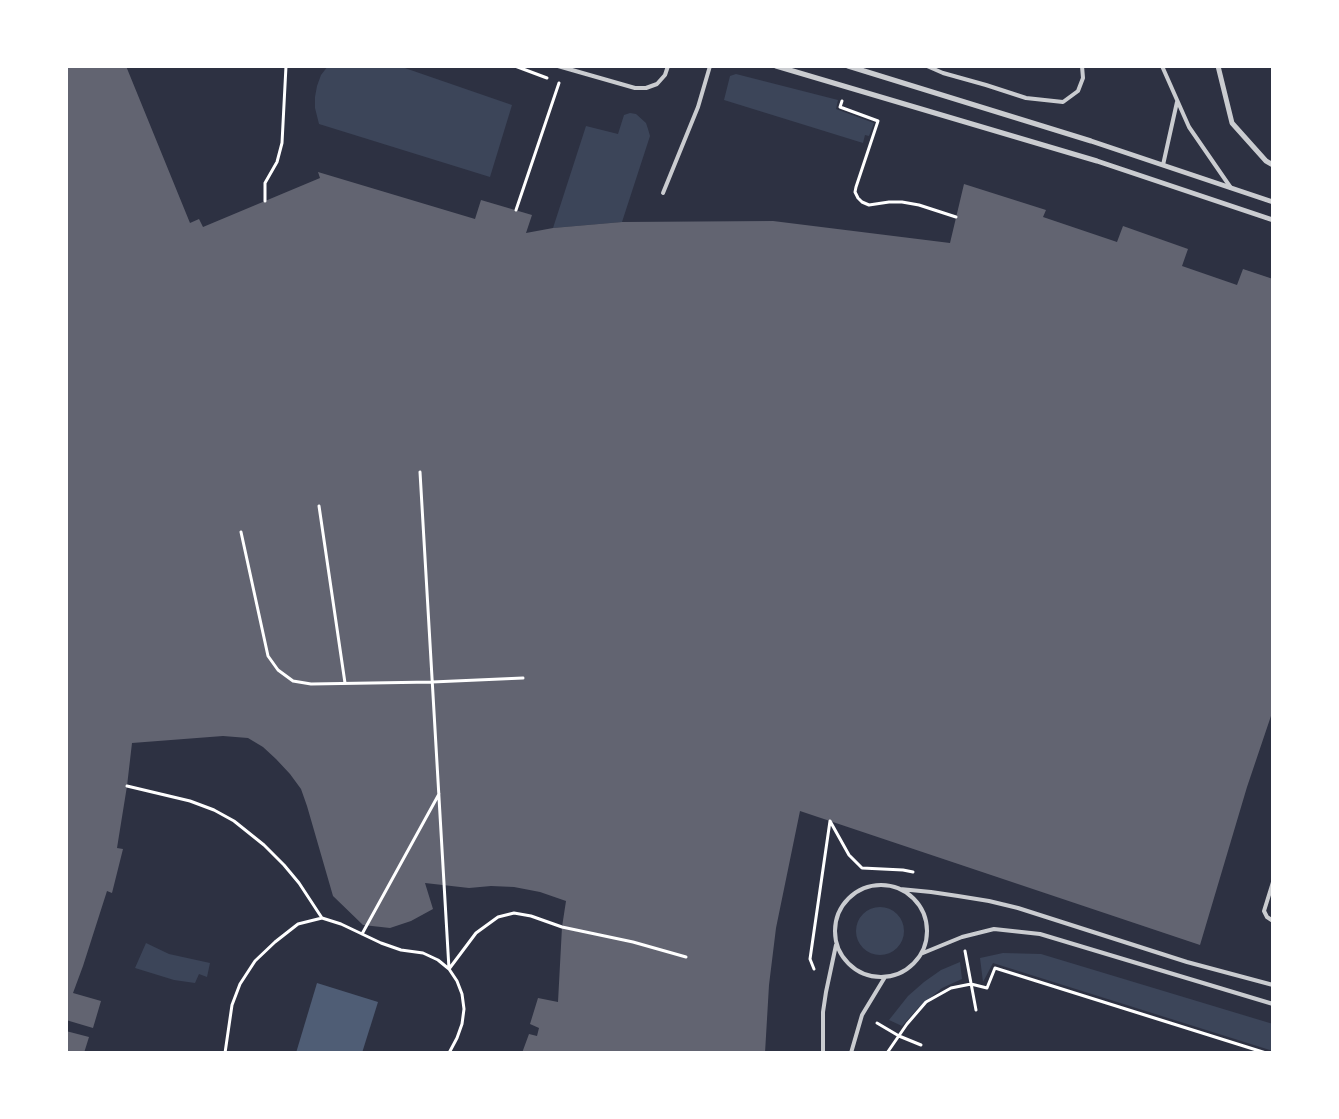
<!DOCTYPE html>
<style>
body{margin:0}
#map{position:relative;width:1339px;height:1119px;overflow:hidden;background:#2d3142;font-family:"Noto Sans",sans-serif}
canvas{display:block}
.frame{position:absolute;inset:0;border:68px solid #fff;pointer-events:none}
</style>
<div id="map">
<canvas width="1339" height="1119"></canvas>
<div class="frame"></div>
</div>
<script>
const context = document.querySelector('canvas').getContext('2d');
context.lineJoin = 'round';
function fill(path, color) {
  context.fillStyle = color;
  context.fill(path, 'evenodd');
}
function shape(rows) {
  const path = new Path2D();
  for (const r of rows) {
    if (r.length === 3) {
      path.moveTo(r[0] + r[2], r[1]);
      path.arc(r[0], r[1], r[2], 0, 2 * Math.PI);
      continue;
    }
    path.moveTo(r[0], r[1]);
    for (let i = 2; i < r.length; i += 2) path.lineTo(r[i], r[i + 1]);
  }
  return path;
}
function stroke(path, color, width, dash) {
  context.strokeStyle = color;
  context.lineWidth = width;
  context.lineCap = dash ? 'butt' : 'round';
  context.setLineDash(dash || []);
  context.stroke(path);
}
fill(shape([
 [328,66,399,66,512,105,490,177,319,124,315,108,315,97,317,86,321,75],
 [736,74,838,100,836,109,874,123,869,136,865,135,863,143,724,100,730,76],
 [630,113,636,114,646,123,648,129,650,136,622,222,553,228,586,126,618,134,624,115],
 [880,931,24],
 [146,943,169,954,210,963,207,977,199,974,195,983,174,980,135,968],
 [1003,953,1041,954,1273,1024,1273,1051,993,963,983,982,980,958],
 [960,962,962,979,942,988,918,1008,902,1026,889,1020,908,996,924,982,941,970]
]), '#3c4559');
fill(shape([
 [317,983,378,1002,362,1053,296,1053]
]), '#4f5d75');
fill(shape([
 [66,66,126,66,190,223,199,219,203,227,320,178,318,172,475,219,481,200,532,215,526,233,553,228,622,222,773,221,950,243,964,184,1046,210,1043,217,1117,242,1123,226,1188,249,1182,266,1237,285,1243,269,1273,279,1273,710,1247,787,1200,945,800,811,776,928,769,985,765,1053,522,1053,529,1034,537,1036,539,1028,530,1024,538,998,558,1002,562,927,566,901,540,892,514,887,491,886,469,888,425,883,433,909,411,921,390,928,363,925,333,896,307,806,301,789,290,774,276,759,263,747,248,738,223,736,132,743,127,786,117,848,123,849,112,893,107,891,83,966,73,993,101,1001,93,1028,66,1020],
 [66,1031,89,1037,84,1053,66,1053]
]), '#626471');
stroke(shape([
 [515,66,547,78],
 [842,101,840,107,878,121,856,187,855,192,858,198,862,202,869,205,889,202,902,202,919,205,956,217],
 [265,201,265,183,277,162,282,143,286,66],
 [516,210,559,83],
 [420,472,449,969],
 [319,506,345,683],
 [241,532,268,656,278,670,293,681,311,684,432,682,523,678],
 [127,786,190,801,214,810,234,821,264,845,284,865,299,883,322,918],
 [830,821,849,855,862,868,903,870,913,872],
 [362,934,439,794],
 [965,951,976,1010],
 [449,969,476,933,498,917,514,913,531,916,562,927,633,942,686,957],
 [814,969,810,959,830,821],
 [877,1023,899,1036,921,1045],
 [225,1053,232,1005,240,984,255,961,275,942,298,924,322,918,341,924,381,943,401,950,423,953,438,960,449,969,457,981,462,994,464,1009,462,1024,457,1038,449,1053],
 [887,1053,907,1024,926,1002,951,988,971,984,987,988,995,968,1266,1053]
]), '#fff', 3);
stroke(shape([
 [558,66,635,88,646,88,657,84,665,75,668,66],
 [927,66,943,73,986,85,1026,98,1063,102,1078,91,1083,78,1082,66],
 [1162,66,1189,127,1231,188],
 [1163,165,1177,102],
 [663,193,698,107,710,66],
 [1273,882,1264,911,1267,917,1273,921],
 [881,931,46],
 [900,889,931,892,958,896,989,901,1018,908,1187,962,1273,985],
 [923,953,962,937,994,929,1040,934,1273,1004],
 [823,1053,823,1012,826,992,836,945],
 [851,1053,862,1015,885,977]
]), '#caccd0', 4);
stroke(shape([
 [776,66,1097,161,1273,220],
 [848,66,1091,141,1273,202],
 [1218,66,1232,123,1266,161,1273,165]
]), '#caccd0', 5);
</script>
